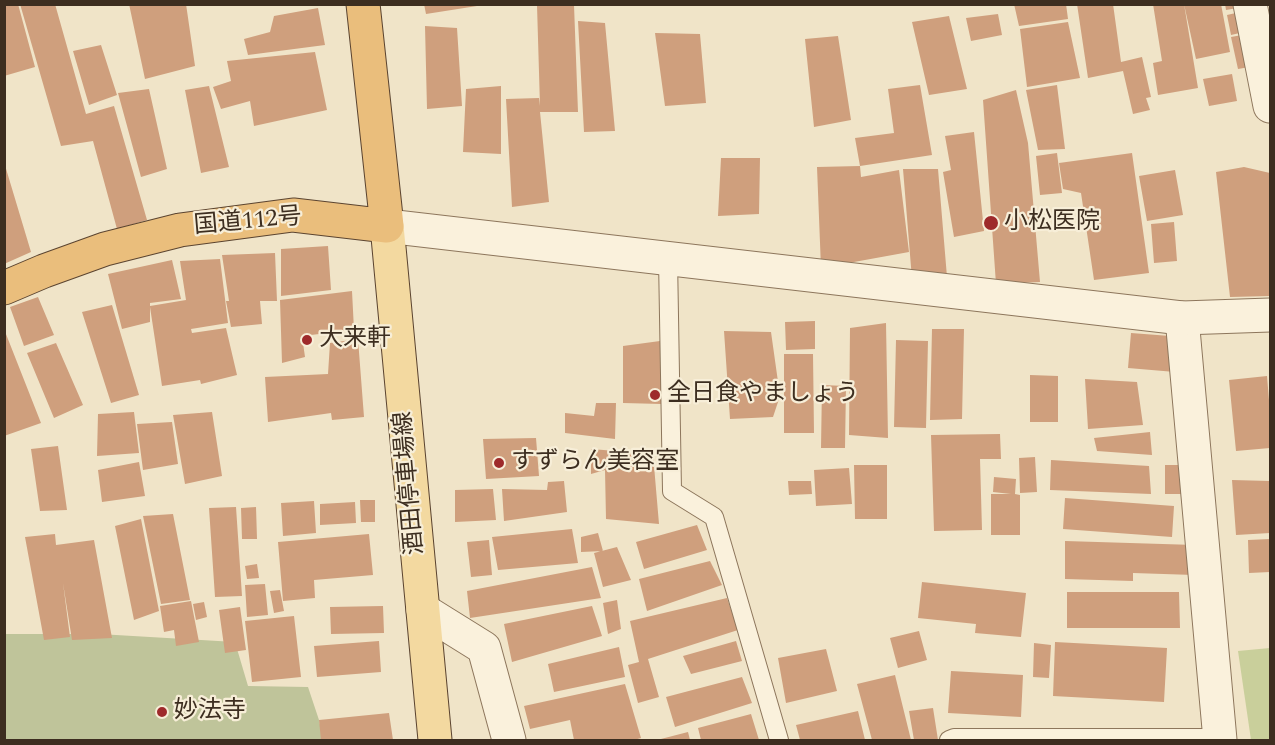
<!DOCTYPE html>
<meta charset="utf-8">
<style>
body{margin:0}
#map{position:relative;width:1275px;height:745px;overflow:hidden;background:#f0e4c8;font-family:Spectral,serif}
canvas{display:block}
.frame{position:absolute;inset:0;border:6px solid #3d2e20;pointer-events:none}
</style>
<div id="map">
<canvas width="1275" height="745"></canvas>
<div class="frame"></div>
</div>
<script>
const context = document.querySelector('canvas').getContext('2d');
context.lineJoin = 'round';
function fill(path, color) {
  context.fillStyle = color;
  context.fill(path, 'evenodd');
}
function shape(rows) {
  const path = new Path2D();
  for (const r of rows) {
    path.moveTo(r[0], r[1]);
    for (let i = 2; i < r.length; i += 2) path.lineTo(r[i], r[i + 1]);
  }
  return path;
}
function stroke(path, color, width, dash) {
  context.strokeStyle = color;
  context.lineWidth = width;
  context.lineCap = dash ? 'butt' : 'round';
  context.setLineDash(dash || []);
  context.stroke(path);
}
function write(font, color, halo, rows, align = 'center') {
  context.font = font + ' Spectral,"Noto Sans JP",serif';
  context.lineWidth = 4.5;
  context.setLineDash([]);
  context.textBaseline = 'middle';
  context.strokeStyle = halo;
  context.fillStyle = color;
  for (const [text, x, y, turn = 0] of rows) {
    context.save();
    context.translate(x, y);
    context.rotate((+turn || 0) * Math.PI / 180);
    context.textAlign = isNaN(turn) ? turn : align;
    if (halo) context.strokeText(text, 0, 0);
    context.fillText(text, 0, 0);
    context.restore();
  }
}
fill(shape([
 [1270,648,1270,740,1251,740,1238,651]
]), '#c9cf9b');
fill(shape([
 [5,634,99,634,235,642,248,686,308,687,319,720,323,740,5,740]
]), '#bfc49a');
fill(shape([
 [4,4,18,4,35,67,4,76],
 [20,4,55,4,86,114,114,106,147,220,117,229,93,141,61,146],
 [129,4,186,4,195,66,145,79],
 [424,4,477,4,477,6,426,14],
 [1014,4,1066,4,1068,19,1019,26],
 [1077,4,1113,4,1121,62,1142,57,1151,97,1146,98,1150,110,1133,114,1123,71,1088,78],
 [1153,4,1184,4,1198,88,1158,95,1153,63,1162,61],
 [1184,4,1221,4,1230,52,1196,59],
 [1225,4,1248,4,1249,6,1226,10],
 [537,5,574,5,578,112,540,112,549,202,512,207,506,99,539,98,540,106],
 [318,8,325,45,248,55,244,39,270,32,274,16],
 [1249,10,1253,30,1231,35,1227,15],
 [998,14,1002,35,971,41,966,18],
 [949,16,967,89,929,95,912,22],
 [578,21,605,23,615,131,584,132],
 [1068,22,1080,78,1027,87,1020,29],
 [425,26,457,28,462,106,427,109],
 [655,33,700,34,706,103,665,106],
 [1253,33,1261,65,1238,69,1231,37],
 [838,36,851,120,814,127,805,39],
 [101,45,117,95,89,105,73,51],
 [315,52,327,110,254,126,250,101,221,109,213,87,231,81,227,61],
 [1232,74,1237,101,1209,106,1203,79],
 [920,85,932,155,860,166,861,177,899,170,909,252,821,268,817,167,860,166,855,138,894,133,888,89],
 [1057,85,1065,149,1038,150,1026,90],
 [209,86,229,167,201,173,185,90],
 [501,86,501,154,463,152,466,89],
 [149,89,167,169,141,177,118,93],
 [1016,90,1028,143,1040,282,996,284,983,100],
 [974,132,984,231,954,237,943,172,951,170,945,136],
 [1057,153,1062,193,1040,195,1036,156],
 [1132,153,1149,273,1094,280,1081,193,1063,189,1059,163],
 [721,158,760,158,759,214,718,216],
 [4,162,31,252,4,264],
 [1244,167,1270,173,1270,296,1230,297,1216,172],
 [903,169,938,169,947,277,912,279],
 [1175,170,1183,215,1147,221,1139,176],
 [1174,222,1177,261,1154,263,1151,224],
 [328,246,331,290,281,296,281,249],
 [275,253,277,301,260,301,262,324,231,327,226,301,229,301,222,255],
 [220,259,228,323,191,329,192,333,226,328,237,375,201,384,200,380,162,386,150,307,150,322,122,329,108,274,172,260,181,299,150,303,150,306,186,300,180,261],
 [352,291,354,330,302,336,305,357,282,363,280,300],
 [38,297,54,335,24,346,10,307],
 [112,305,139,395,111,403,82,312],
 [815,321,815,349,786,350,785,322],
 [886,323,888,438,849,435,850,328],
 [4,329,41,423,4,436],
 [932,329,964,329,962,419,930,420],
 [724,331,771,332,780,396,773,417,730,419],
 [1131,333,1170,336,1175,372,1128,368],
 [358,339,364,417,332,420,331,413,268,422,265,377,328,374,330,343],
 [896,340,928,341,926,428,894,427],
 [660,341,662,404,623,403,623,346],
 [56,343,83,405,54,418,27,353],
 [784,354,813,354,814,433,784,433],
 [1030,375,1058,376,1058,422,1030,422],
 [1267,376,1270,412,1270,448,1236,451,1229,380],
 [1085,379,1137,382,1143,425,1088,429],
 [822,385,846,386,845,448,821,448],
 [596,403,616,403,615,439,565,433,565,413,594,416],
 [134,412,139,453,97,456,98,414],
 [212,412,222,476,185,484,173,415],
 [172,422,178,464,143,470,137,424],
 [1150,432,1152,455,1097,451,1094,438],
 [1000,434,1001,459,980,459,982,530,934,531,931,435],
 [536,438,539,476,486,479,483,439],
 [58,446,67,510,40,511,31,449],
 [591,449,653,454,659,524,606,519,605,470,591,474],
 [1035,457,1037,492,1020,493,1019,458],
 [1051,460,1149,466,1151,494,1050,490],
 [139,462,145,496,102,502,98,470],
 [854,465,887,465,887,519,855,519],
 [1165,465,1188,465,1188,494,1165,494],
 [849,468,852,504,816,506,814,470],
 [994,477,1016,479,1015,494,1020,495,1020,535,991,535,991,494,1011,494,993,492],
 [1232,480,1270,481,1270,533,1236,535],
 [564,481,567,512,504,521,502,489,547,490,548,482],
 [788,481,811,481,812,494,789,495],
 [493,489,496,520,455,522,455,490],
 [1065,498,1174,506,1172,537,1063,529],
 [360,500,375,500,375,522,361,522],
 [314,501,316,533,283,536,281,503],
 [355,502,356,523,320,525,320,504],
 [236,507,242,596,215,597,209,508],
 [256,507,257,539,242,539,241,508],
 [173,514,190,600,161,604,143,516],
 [141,519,159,611,134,620,115,526],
 [697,525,707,550,644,569,636,542],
 [572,529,578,563,498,570,492,537],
 [598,533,603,551,581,552,581,537],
 [55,534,56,545,94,540,112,638,72,640,63,583,70,637,44,640,25,537],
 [369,534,373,575,314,580,315,598,283,601,278,542],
 [1270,539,1270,572,1249,573,1248,540],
 [489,540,492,575,471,577,467,542],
 [1065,541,1195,545,1194,575,1133,573,1133,581,1065,579],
 [617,547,631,580,603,587,594,553],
 [710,561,722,585,647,611,639,579],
 [257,564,259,578,247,579,245,566],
 [592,567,601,598,470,618,467,591],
 [922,582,1026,593,1021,637,975,633,976,624,918,618],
 [265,584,268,615,247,617,245,585],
 [280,590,284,611,274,613,270,591],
 [1067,592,1179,592,1180,628,1067,628],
 [727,598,738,630,648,659,659,697,638,703,628,665,639,662,630,621],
 [617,600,621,629,608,634,603,603],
 [191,601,199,642,176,646,174,630,164,632,160,606],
 [204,602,207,617,196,620,193,604],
 [383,606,384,633,331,634,330,607],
 [592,606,602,636,512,662,504,624],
 [240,607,246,650,225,653,219,610],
 [294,616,301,677,252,682,245,621],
 [919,631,927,660,898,668,890,638],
 [379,641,381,672,317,677,314,646],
 [736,641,742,661,691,674,683,656],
 [1055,642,1167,648,1164,702,1053,696],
 [1034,643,1051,645,1049,678,1033,677],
 [619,647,625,677,554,692,548,664],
 [826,649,837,691,786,703,778,658],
 [951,671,1023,675,1021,717,948,713],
 [895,675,911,740,872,740,857,684],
 [742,677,752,703,675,727,666,697],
 [625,684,641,738,634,740,574,740,570,720,530,729,524,706],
 [933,708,938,740,914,740,909,711],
 [858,711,865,740,800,740,796,725],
 [389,713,393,740,321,740,319,720],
 [751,714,759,740,701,740,698,728],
 [688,732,690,740,657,740]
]), '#cf9f7d');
const service = shape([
 [668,258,672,491,714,517,779,740],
 [949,740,954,738,1220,738]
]);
const minor = shape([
 [1250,4,1270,106],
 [1182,318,1220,740],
 [423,610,484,648,509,740]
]);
const tertiary = shape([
 [387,226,1182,318,1270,315]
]);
const primary = shape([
 [387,226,435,740]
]);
const trunk = shape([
 [4,288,44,271,105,249,180,230,293,215,387,226,363,4]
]);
stroke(service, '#8d765c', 20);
stroke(minor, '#8d765c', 35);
stroke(tertiary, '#8d765c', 35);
stroke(primary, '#5b4430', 35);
stroke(trunk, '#5b4430', 35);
stroke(service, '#faf1dc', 18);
stroke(minor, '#faf1dc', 33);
stroke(tertiary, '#faf1dc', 33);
stroke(primary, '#f3d9a0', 33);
stroke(trunk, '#eabe7c', 33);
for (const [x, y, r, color] of [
 [991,223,8,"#9e2a2b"],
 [307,340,6,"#9e2a2b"],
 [655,395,6,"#9e2a2b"],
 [499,463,6,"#9e2a2b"],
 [162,712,6,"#9e2a2b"]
]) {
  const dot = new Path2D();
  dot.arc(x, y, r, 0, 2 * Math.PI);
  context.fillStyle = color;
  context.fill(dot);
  stroke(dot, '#f7eed8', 2);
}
write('24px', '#3d2e20', '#f7eed8', [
 ["国道112号",248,223,-5],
 ["酒田停車場線",411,483,-95]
]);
write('24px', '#3d2e20', '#f7eed8', [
 ["小松医院",1004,223],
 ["大来軒",319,340],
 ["全日食やましょう",667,395],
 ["すずらん美容室",511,463],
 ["妙法寺",174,712]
], 'left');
</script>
